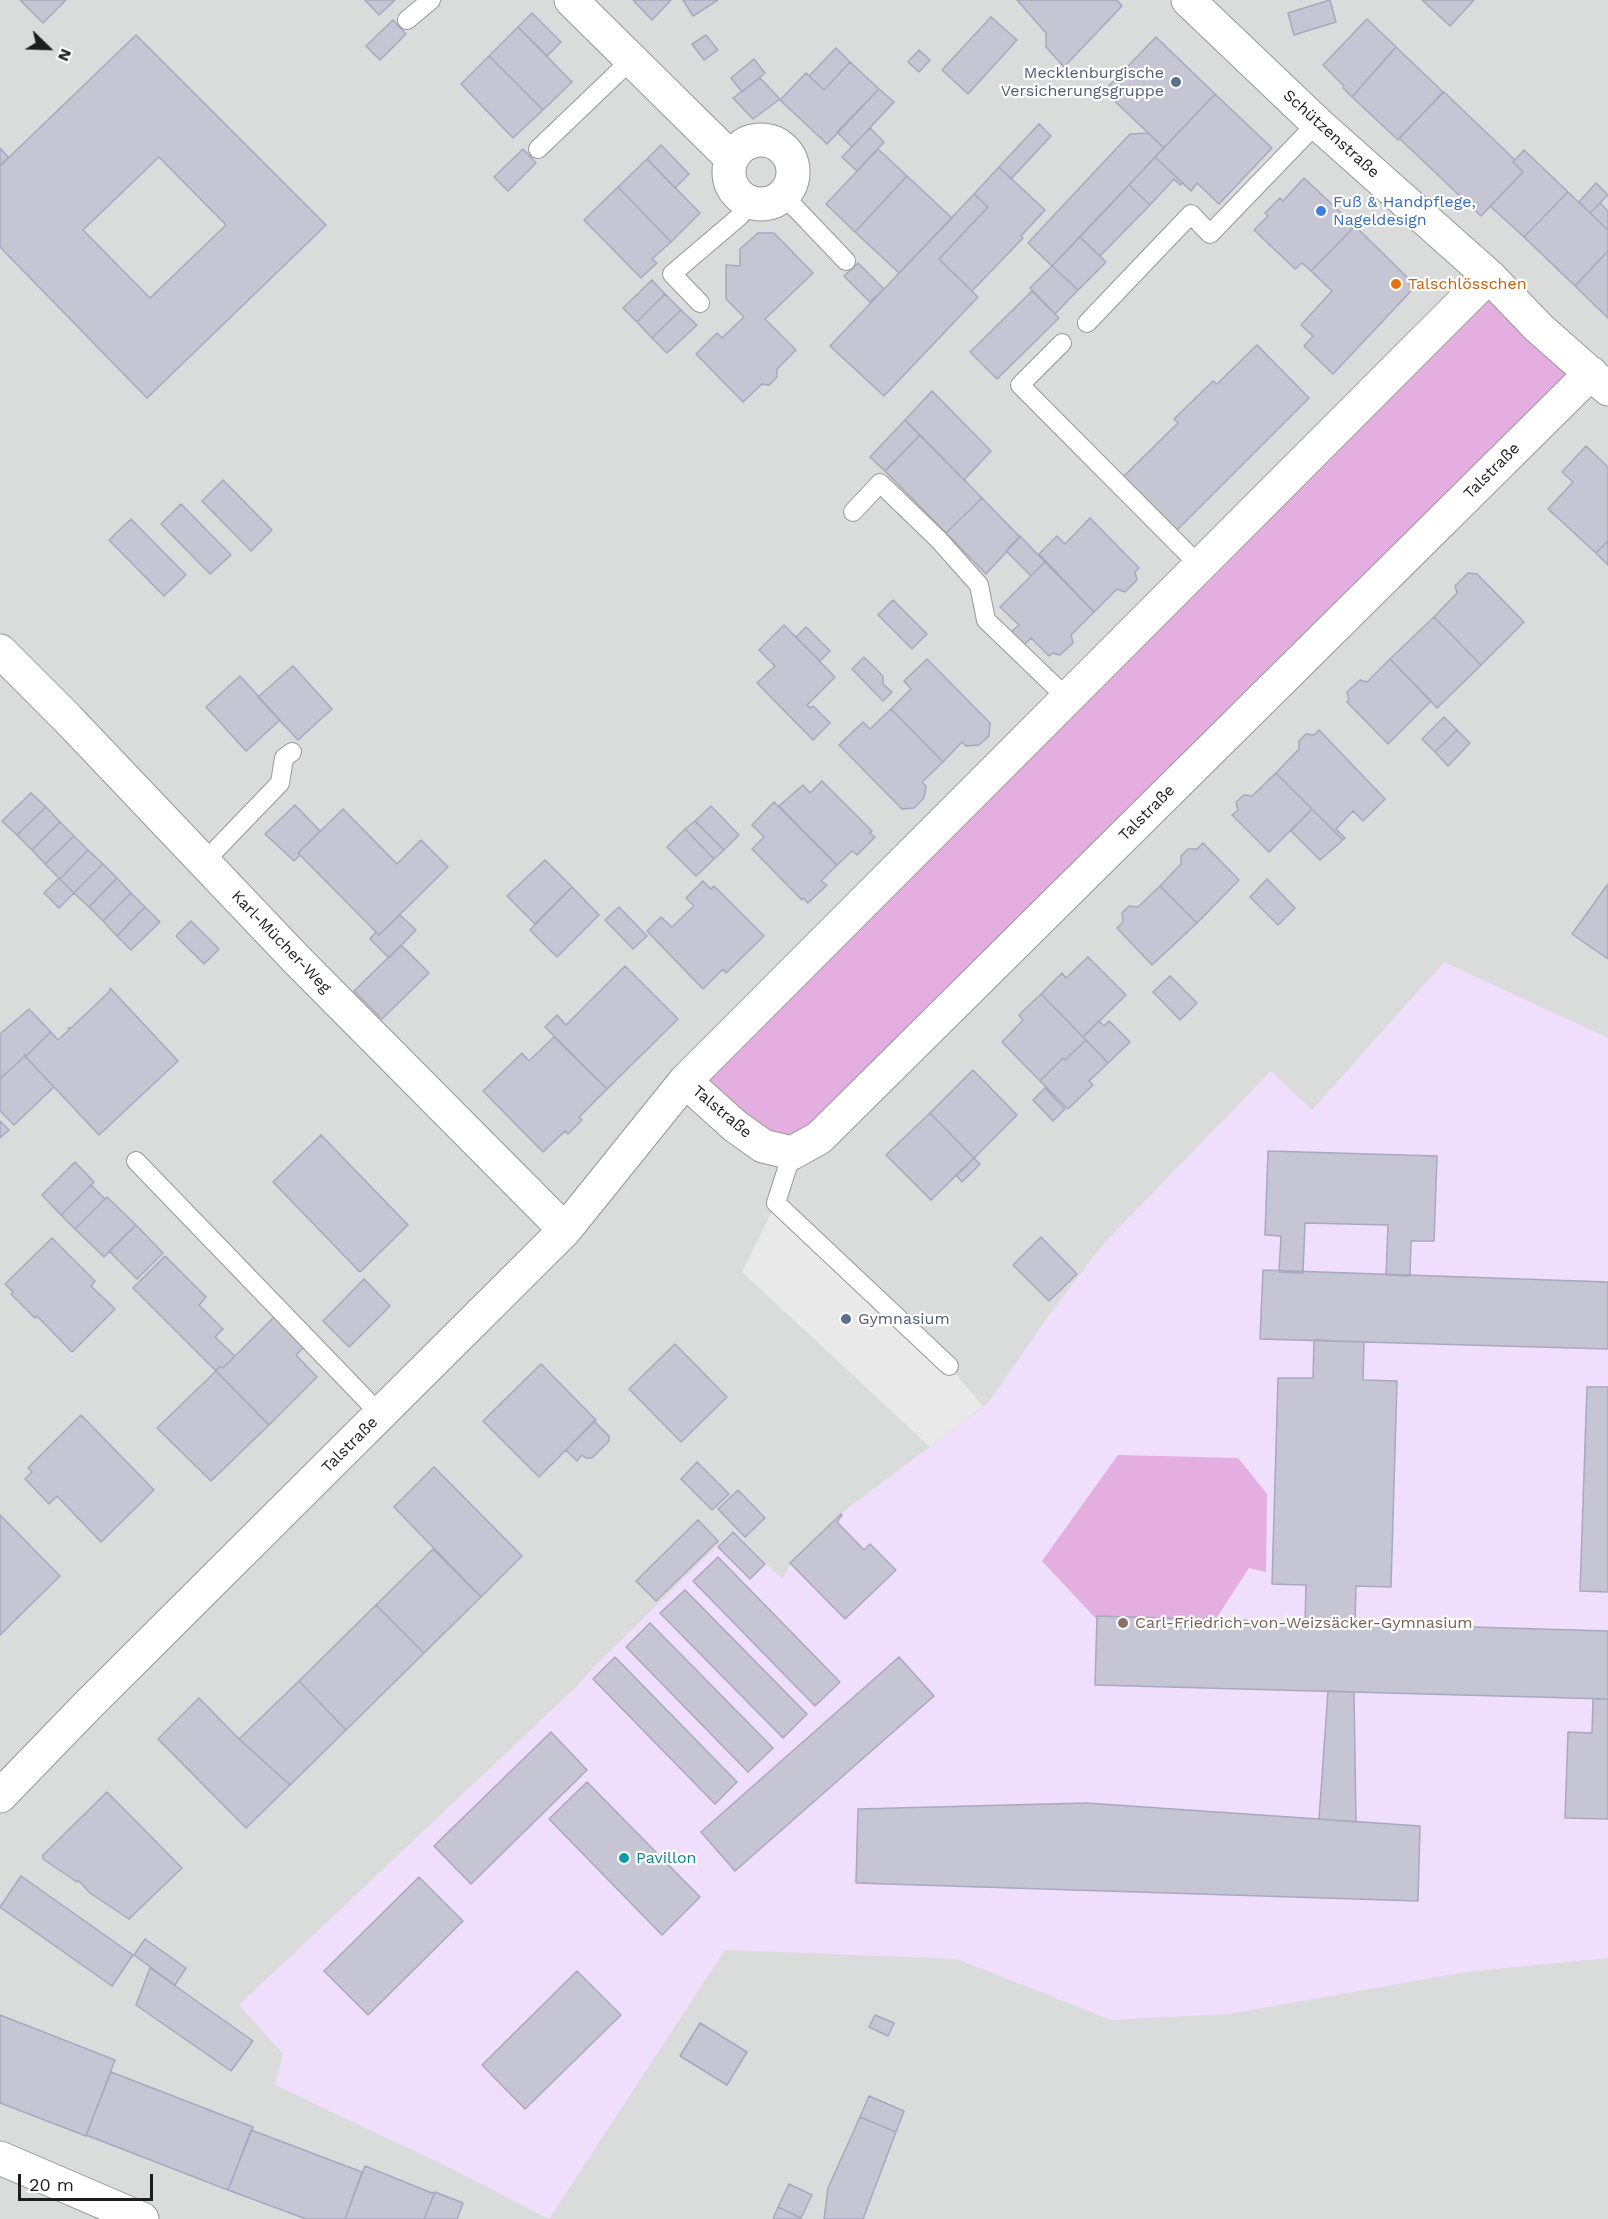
<!DOCTYPE html>
<meta charset="utf-8">
<style>
body{margin:0}
#map{position:relative;width:1608px;height:2219px;overflow:hidden;background:#e6e4ee;font-family:"Work Sans",sans-serif}
canvas{display:block}
.north{position:absolute;left:18px;top:18px;width:60px;height:60px;-webkit-text-stroke:4px #fff;paint-order:stroke;rotate:113deg;font-size:16px;font-weight:700;line-height:24px;text-align:center;color:#1d1d1d}
.north::after{content:'';display:block;margin:auto;width:21px;height:27px;background:#1d1d1d;clip-path:polygon(50% 0,100% 100%,50% 72%,0 100%)}
.scale{position:absolute;left:18px;top:2174px;width:135px;height:27px;box-sizing:border-box;border:3px solid #1d1d1d;border-top:0;padding-left:8px;font-size:18px;line-height:21px;white-space:nowrap;color:#1d1d1d;-webkit-text-stroke:4px #fff;paint-order:stroke}
</style>
<div id="map">
<canvas width="1608" height="2219"></canvas>
<div class="north">N</div>
<div class="scale">20 m</div>
</div>
<script>
const context = document.querySelector('canvas').getContext('2d');
context.lineJoin = 'round';
function fill(path, color) {
  context.fillStyle = color;
  context.fill(path, 'evenodd');
}
function shape(rows) {
  const path = new Path2D();
  for (const r of rows) {
    if (r.length === 3) {
      path.moveTo(r[0] + r[2], r[1]);
      path.arc(r[0], r[1], r[2], 0, 2 * Math.PI);
      continue;
    }
    path.moveTo(r[0], r[1]);
    for (let i = 2; i < r.length; i += 2) path.lineTo(r[i], r[i + 1]);
  }
  return path;
}
function stroke(path, color, width, dash) {
  context.strokeStyle = color;
  context.lineWidth = width;
  context.lineCap = dash ? 'butt' : 'round';
  context.setLineDash(dash || []);
  context.stroke(path);
}
function write(font, color, halo, rows, align = 'center') {
  context.font = font + ' "Work Sans",sans-serif';
  context.lineWidth = 4.5;
  context.setLineDash([]);
  context.textBaseline = 'middle';
  context.strokeStyle = halo;
  context.fillStyle = color;
  for (const [text, x, y, turn = 0] of rows) {
    context.save();
    context.translate(x, y);
    context.rotate((+turn || 0) * Math.PI / 180);
    context.textAlign = isNaN(turn) ? turn : align;
    if (halo) context.strokeText(text, 0, 0);
    context.fillText(text, 0, 0);
    context.restore();
  }
}
fill(shape([
 [0,0,1608,0,1608,2219,0,2219]
]), '#dadbdb');
fill(shape([
 [1444,962,1608,1038,1608,1958,1466,1972,1229,2014,1111,2020,957,1959,725,1950,549,2219,452,2169,275,2085,283,2054,239,2005,575,1688,594,1667,733,1530,782,1579,791,1563,844,1511,988,1403,1049,1315,1103,1244,1271,1071,1312,1110]
]), '#efdffc');
fill(shape([
 [1487,289,1585,383,792,1149,688,1081],
 [1118,1455,1238,1458,1267,1494,1266,1572,1249,1568,1212,1625,1099,1622,1042,1561]
]), '#e4aee0');
fill(shape([
 [776,1203,949,1366,983,1406,930,1447,742,1272]
]), '#e9e9e9');
const building = shape([
 [20,0,66,0,43,23,20,0],
 [365,0,395,0,379,15,365,0],
 [633,0,671,0,652,20,633,0],
 [683,0,718,0,693,16,683,0],
 [1017,0,1117,0,1122,6,1064,67,1046,47,1046,33,1017,0],
 [1330,0,1336,22,1294,35,1288,13,1330,0],
 [1422,0,1474,0,1450,26,1422,0],
 [532,13,561,42,547,56,518,27,532,13],
 [991,17,1017,40,968,94,942,70,991,17],
 [1367,19,1396,47,1352,97,1343,88,1344,86,1323,65,1367,19],
 [393,20,406,34,380,60,366,46,393,20],
 [518,27,572,82,543,110,489,56,518,27],
 [136,35,326,225,147,398,0,247,0,166,136,35],
 [159,157,226,225,150,298,83,230,159,157],
 [706,35,718,50,704,60,692,44,706,35],
 [1156,37,1215,94,1164,148,1104,91,1156,37],
 [1396,47,1443,92,1398,140,1352,97,1396,47],
 [836,48,850,62,824,90,809,76,836,48],
 [919,50,930,60,919,72,908,62,919,50],
 [489,56,543,110,513,138,461,84,489,56],
 [754,59,765,73,742,92,731,78,754,59],
 [850,62,879,89,827,144,780,100,806,73,824,90,850,62],
 [760,78,780,99,753,119,733,98,760,78],
 [879,89,894,102,852,147,837,132,879,89],
 [1444,92,1515,160,1513,162,1523,172,1481,216,1399,138,1444,92],
 [1215,94,1272,148,1219,204,1197,183,1191,191,1155,157,1215,94],
 [1039,124,1051,136,1011,179,999,167,1039,124],
 [870,128,884,142,857,171,842,157,870,128],
 [1148,133,1164,148,1052,266,1028,243,1130,134,1148,133],
 [661,145,689,174,675,188,647,159,661,145],
 [0,148,8,157,0,166,0,148],
 [523,149,536,163,508,191,494,177,523,149],
 [878,149,907,176,855,232,826,204,878,149],
 [1524,150,1568,192,1524,237,1490,206,1523,172,1513,162,1524,150],
 [1155,157,1183,183,1180,185,1174,179,1150,205,1129,185,1155,157],
 [647,159,700,213,671,242,618,187,647,159],
 [999,167,1045,210,1021,236,1023,238,972,291,939,259,988,207,974,194,999,167],
 [907,176,952,218,899,273,855,232,907,176],
 [1304,178,1355,226,1311,271,1302,263,1295,269,1254,230,1268,216,1265,213,1280,198,1283,201,1304,178],
 [1596,183,1608,195,1590,213,1579,202,1596,183],
 [1129,185,1150,205,1100,256,1080,237,1129,185],
 [618,187,671,242,652,259,657,263,641,278,584,220,618,187],
 [1568,192,1608,230,1608,251,1575,286,1524,237,1568,192],
 [974,194,988,207,939,259,978,297,884,396,830,346,974,194],
 [1600,203,1608,211,1608,230,1590,213,1600,203],
 [1355,226,1408,278,1411,291,1333,374,1304,346,1313,336,1301,325,1332,291,1311,271,1355,226],
 [758,233,774,233,813,273,765,319,796,350,777,369,777,377,769,385,762,384,743,402,696,354,717,333,722,338,744,317,726,299,726,265,740,266,740,249,758,233],
 [1080,237,1106,262,1078,290,1052,266,1080,237],
 [1608,251,1608,318,1575,286,1608,251],
 [858,263,884,289,870,302,844,276,858,263],
 [1052,266,1078,290,1055,314,1030,288,1052,266],
 [652,280,665,294,637,322,623,308,652,280],
 [1032,291,1059,318,997,379,970,352,1032,291],
 [665,294,681,310,652,338,637,322,665,294],
 [681,310,697,325,667,353,652,338,681,310],
 [1257,345,1309,398,1176,531,1122,478,1178,423,1174,419,1213,381,1217,384,1257,345],
 [932,391,991,451,964,480,905,420,932,391],
 [905,420,920,435,885,471,870,457,905,420],
 [920,435,982,498,946,533,885,471,920,435],
 [1586,446,1608,467,1608,541,1596,553,1548,509,1573,482,1562,472,1586,446],
 [223,480,272,530,251,551,202,501,223,480],
 [982,498,1020,537,986,574,946,533,982,498],
 [181,504,231,555,210,574,161,524,181,504],
 [1090,518,1139,568,1135,572,1137,580,1125,592,1117,589,1094,612,1039,554,1057,536,1065,544,1090,518],
 [131,519,186,575,164,596,109,540,131,519],
 [1020,536,1045,562,1031,576,1006,551,1020,536],
 [1608,541,1608,565,1596,553,1608,541],
 [1045,562,1094,612,1071,635,1073,643,1060,655,1053,653,1049,656,1031,638,1023,646,1010,633,1019,625,1000,607,1045,562],
 [1468,573,1477,574,1524,622,1481,665,1434,617,1457,593,1455,586,1468,573],
 [893,600,927,634,912,649,878,615,893,600],
 [1434,617,1481,665,1437,708,1390,659,1434,617],
 [784,625,835,677,807,705,810,708,813,706,830,723,813,740,757,683,775,666,759,650,784,625],
 [806,627,830,651,820,661,796,637,806,627],
 [864,657,883,676,883,684,892,692,883,701,852,669,864,657],
 [927,659,990,723,989,736,979,745,966,746,962,742,943,762,891,709,911,689,904,681,927,659],
 [1390,659,1431,701,1388,744,1347,702,1349,700,1347,692,1360,680,1367,682,1390,659],
 [293,666,332,709,298,740,258,697,293,666],
 [240,676,280,720,246,751,206,707,240,676],
 [891,709,943,762,922,782,926,786,924,798,914,808,902,809,839,745,863,722,870,729,891,709],
 [1444,717,1457,730,1435,752,1422,739,1444,717],
 [1319,730,1385,799,1363,821,1353,811,1336,829,1345,838,1343,840,1276,773,1299,749,1299,741,1306,734,1314,735,1319,730],
 [1457,730,1470,743,1448,766,1435,752,1457,730],
 [1276,773,1312,809,1269,852,1232,815,1238,810,1236,802,1244,795,1252,796,1276,773],
 [822,781,872,831,870,833,875,837,857,855,852,851,837,865,779,806,803,785,810,793,822,781],
 [31,793,46,807,17,835,2,821,31,793],
 [774,802,837,865,821,881,827,885,808,903,803,898,802,900,752,849,764,837,752,825,774,802],
 [295,805,320,831,298,853,300,855,294,861,265,834,295,805],
 [711,806,739,835,724,850,695,821,711,806],
 [46,807,60,822,32,850,17,835,46,807],
 [343,809,397,864,421,840,448,867,379,935,298,853,343,809],
 [1312,809,1343,840,1320,860,1291,831,1312,809],
 [695,821,724,850,714,859,685,829,695,821],
 [60,822,74,836,45,864,32,850,60,822],
 [685,829,714,859,696,876,667,847,685,829],
 [74,836,88,850,60,879,45,864,74,836],
 [1203,843,1239,880,1197,923,1160,886,1181,864,1181,856,1188,849,1197,849,1203,843],
 [88,850,103,864,74,893,60,879,88,850],
 [545,860,572,887,535,924,507,896,545,860],
 [103,864,117,878,89,907,74,893,103,864],
 [59,878,74,893,59,908,44,893,59,878],
 [117,878,131,893,103,921,89,907,117,878],
 [1267,879,1295,908,1278,925,1250,897,1267,879],
 [703,881,711,889,714,886,764,936,726,973,723,969,703,989,647,931,661,917,672,927,694,906,686,898,703,881],
 [1608,884,1608,959,1572,934,1608,884],
 [1160,886,1197,923,1152,965,1117,928,1123,922,1122,913,1129,906,1138,907,1160,886],
 [572,887,599,915,557,957,530,930,572,887],
 [131,893,145,907,117,936,103,921,131,893],
 [145,907,160,922,131,950,117,936,145,907],
 [619,907,647,936,633,949,605,920,619,907],
 [400,915,416,930,389,958,370,939,376,932,379,935,400,915],
 [191,921,219,949,204,964,176,936,191,921],
 [401,945,429,973,382,1019,354,991,401,945],
 [1088,957,1126,995,1083,1037,1041,994,1062,973,1066,978,1088,957],
 [625,966,678,1019,607,1089,545,1027,557,1015,566,1025,625,966],
 [1170,976,1197,1003,1180,1020,1153,992,1170,976],
 [110,988,178,1061,99,1135,24,1055,27,1055,50,1033,49,1030,58,1040,70,1029,68,1028,71,1028,110,991,110,988],
 [1041,994,1086,1040,1065,1060,1063,1058,1040,1081,1002,1042,1023,1020,1019,1015,1041,994],
 [29,1009,49,1030,50,1033,27,1055,24,1055,25,1056,0,1079,0,1034,29,1009],
 [1099,1021,1104,1026,1109,1021,1130,1042,1108,1063,1083,1037,1099,1021],
 [554,1037,607,1089,579,1117,582,1120,568,1134,565,1131,543,1152,483,1091,522,1053,529,1061,554,1037],
 [1086,1040,1108,1063,1089,1081,1093,1085,1068,1109,1040,1081,1063,1058,1065,1060,1086,1040],
 [25,1056,54,1087,14,1125,0,1111,0,1079,25,1056],
 [973,1070,1017,1115,974,1158,930,1113,973,1070],
 [1045,1088,1065,1109,1053,1121,1033,1100,1045,1088],
 [930,1113,974,1158,931,1200,886,1155,930,1113],
 [0,1121,9,1130,0,1138,0,1121],
 [321,1135,408,1225,360,1272,273,1182,321,1135],
 [1268,1151,1437,1156,1434,1241,1411,1241,1410,1276,1386,1275,1388,1225,1305,1223,1303,1273,1279,1272,1281,1236,1265,1235,1268,1151],
 [974,1158,980,1164,962,1182,956,1175,974,1158],
 [75,1162,94,1182,61,1215,42,1195,75,1162],
 [91,1185,105,1199,75,1229,61,1215,91,1185],
 [107,1197,136,1225,104,1257,75,1229,107,1197],
 [136,1225,163,1253,137,1279,109,1251,136,1225],
 [1041,1237,1077,1274,1049,1301,1013,1265,1041,1237],
 [52,1238,95,1281,91,1286,115,1309,72,1352,37,1316,35,1318,11,1294,13,1292,5,1284,52,1238],
 [165,1256,206,1297,199,1305,223,1329,215,1337,235,1356,223,1368,220,1366,216,1371,133,1288,165,1256],
 [1263,1270,1608,1282,1608,1349,1260,1339,1263,1270],
 [364,1279,390,1306,349,1347,323,1321,364,1279],
 [276,1315,306,1345,296,1355,317,1377,269,1425,216,1371,220,1366,223,1368,276,1315],
 [1314,1340,1364,1342,1363,1380,1397,1381,1391,1587,1356,1586,1355,1624,1305,1622,1306,1585,1272,1584,1278,1378,1313,1378,1314,1340],
 [675,1344,727,1397,681,1442,629,1389,675,1344],
 [541,1364,596,1420,539,1477,483,1421,541,1364],
 [216,1371,269,1425,211,1481,157,1428,216,1371],
 [1587,1387,1608,1387,1608,1592,1580,1591,1587,1387],
 [81,1415,154,1490,101,1542,57,1496,49,1504,25,1479,32,1472,28,1468,81,1415],
 [594,1421,609,1436,609,1441,592,1458,586,1458,582,1455,577,1461,566,1450,594,1421],
 [697,1462,729,1494,712,1510,681,1479,697,1462],
 [434,1467,522,1556,481,1597,394,1507,434,1467],
 [738,1490,765,1518,745,1537,718,1509,738,1490],
 [841,1514,842,1515,837,1522,864,1550,870,1544,896,1570,845,1619,790,1563,841,1514],
 [0,1515,60,1576,0,1635,0,1515],
 [698,1520,718,1541,656,1601,636,1581,698,1520],
 [733,1532,765,1564,750,1579,718,1547,733,1532],
 [433,1549,481,1597,424,1653,376,1605,433,1549],
 [718,1557,840,1682,815,1706,693,1581,718,1557],
 [685,1590,807,1714,783,1738,660,1613,685,1590],
 [376,1605,424,1653,346,1730,299,1681,376,1605],
 [1097,1616,1608,1631,1608,1699,1095,1685,1097,1616],
 [650,1623,773,1748,748,1772,626,1647,650,1623],
 [615,1657,737,1782,715,1804,593,1679,615,1657],
 [899,1657,934,1696,735,1871,701,1832,899,1657],
 [299,1681,346,1730,290,1785,239,1739,299,1681],
 [1328,1691,1354,1692,1356,1822,1319,1819,1328,1691],
 [199,1698,239,1739,290,1785,246,1828,158,1739,199,1698],
 [1593,1699,1608,1699,1608,1819,1565,1818,1568,1732,1592,1733,1593,1699],
 [551,1732,587,1770,471,1884,434,1846,551,1732],
 [587,1782,700,1897,662,1935,549,1819,587,1782],
 [107,1792,182,1868,129,1919,90,1893,78,1880,77,1882,43,1859,43,1855,107,1792],
 [1086,1803,1420,1826,1418,1901,856,1883,858,1809,1086,1803],
 [21,1876,133,1955,112,1986,0,1907,21,1876],
 [419,1877,463,1921,368,2015,324,1971,419,1877],
 [145,1939,186,1968,175,1985,134,1955,145,1939],
 [150,1968,253,2041,231,2071,136,2005,150,1968],
 [577,1971,621,2015,525,2109,482,2065,577,1971],
 [0,2015,115,2060,86,2136,0,2103,0,2015],
 [875,2015,894,2023,888,2036,869,2027,875,2015],
 [700,2023,747,2052,727,2085,680,2056,700,2023],
 [111,2072,253,2127,228,2190,86,2135,111,2072],
 [869,2096,904,2111,896,2132,860,2117,869,2096],
 [860,2117,896,2132,863,2219,824,2219,828,2188,860,2117],
 [251,2130,362,2172,345,2219,306,2219,228,2190,251,2130],
 [365,2166,432,2193,435,2192,424,2219,345,2219,365,2166],
 [789,2184,812,2195,801,2218,778,2207,789,2184],
 [435,2192,463,2203,457,2219,424,2219,435,2192],
 [778,2207,801,2218,801,2219,773,2219,778,2207]
]);
fill(building, '#c5c5d4');
stroke(building, '#a8a8be', 1.5);
const service = shape([
 [407,20,431,0],
 [538,149,631,60],
 [783,195,846,261],
 [700,303,672,274,740,216,749,202],
 [1087,323,1191,214,1210,234,1317,123],
 [1062,343,1020,385,1200,566],
 [853,512,880,483,939,540,979,585,986,620,1067,698],
 [204,862,280,783,284,758,292,752],
 [792,1153,776,1203,949,1366],
 [136,1161,380,1414]
]);
const minor = shape([
 [571,0,731,158],
 [1188,0,1317,123,1489,276,1539,328,1608,389],
 [761,172,32],
 [0,651,68,719,296,959,565,1230],
 [685,1081,735,1126,763,1146,792,1153,819,1138,1591,373],
 [0,1796,88,1705,565,1230,685,1081,1489,276]
]);
const tertiary = shape([
 [0,2158,142,2219]
]);
stroke(service, '#979797', 20);
stroke(minor, '#979797', 35);
stroke(tertiary, '#979797', 35);
stroke(service, '#fff', 18);
stroke(minor, '#fff', 33);
stroke(tertiary, '#fff', 33);
for (const [x, y, r, color] of [
 [1176,82,6,"#5c6f8a"],
 [1321,211,6,"#3f7fe0"],
 [1396,284,6,"#e8710a"],
 [846,1319,6,"#5c6f8a"],
 [1123,1623,6,"#8d6e63"],
 [624,1858,6,"#0f9aa8"]
]) {
  const dot = new Path2D();
  dot.arc(x, y, r, 0, 2 * Math.PI);
  context.fillStyle = color;
  context.fill(dot);
  stroke(dot, '#fff', 2);
}
write('16px', '#4e5e75', '#fff', [
 ["Mecklenburgische",1164,73],
 ["Versicherungsgruppe",1164,91],
 ["Gymnasium",858,1319,"left"]
], 'right');
write('16px', '#1d1d1d', '#fff', [
 ["Schützenstraße",1331,134,42],
 ["Talstraße",1492,471,-45],
 ["Talstraße",1147,813,-45],
 ["Karl-Mücher-Weg",281,942,46],
 ["Talstraße",722,1112,40],
 ["Talstraße",350,1445,-45]
]);
write('16px', '#366cbe', '#fff', [
 ["Fuß & Handpflege,",1333,202],
 ["Nageldesign",1333,220]
], 'left');
write('16px', '#c56008', '#fff', [
 ["Talschlösschen",1408,284]
], 'left');
write('16px', '#785e54', '#fff', [
 ["Carl-Friedrich-von-Weizsäcker-Gymnasium",1135,1623]
], 'left');
write('16px', '#0d838f', '#fff', [
 ["Pavillon",636,1858]
], 'left');
</script>
